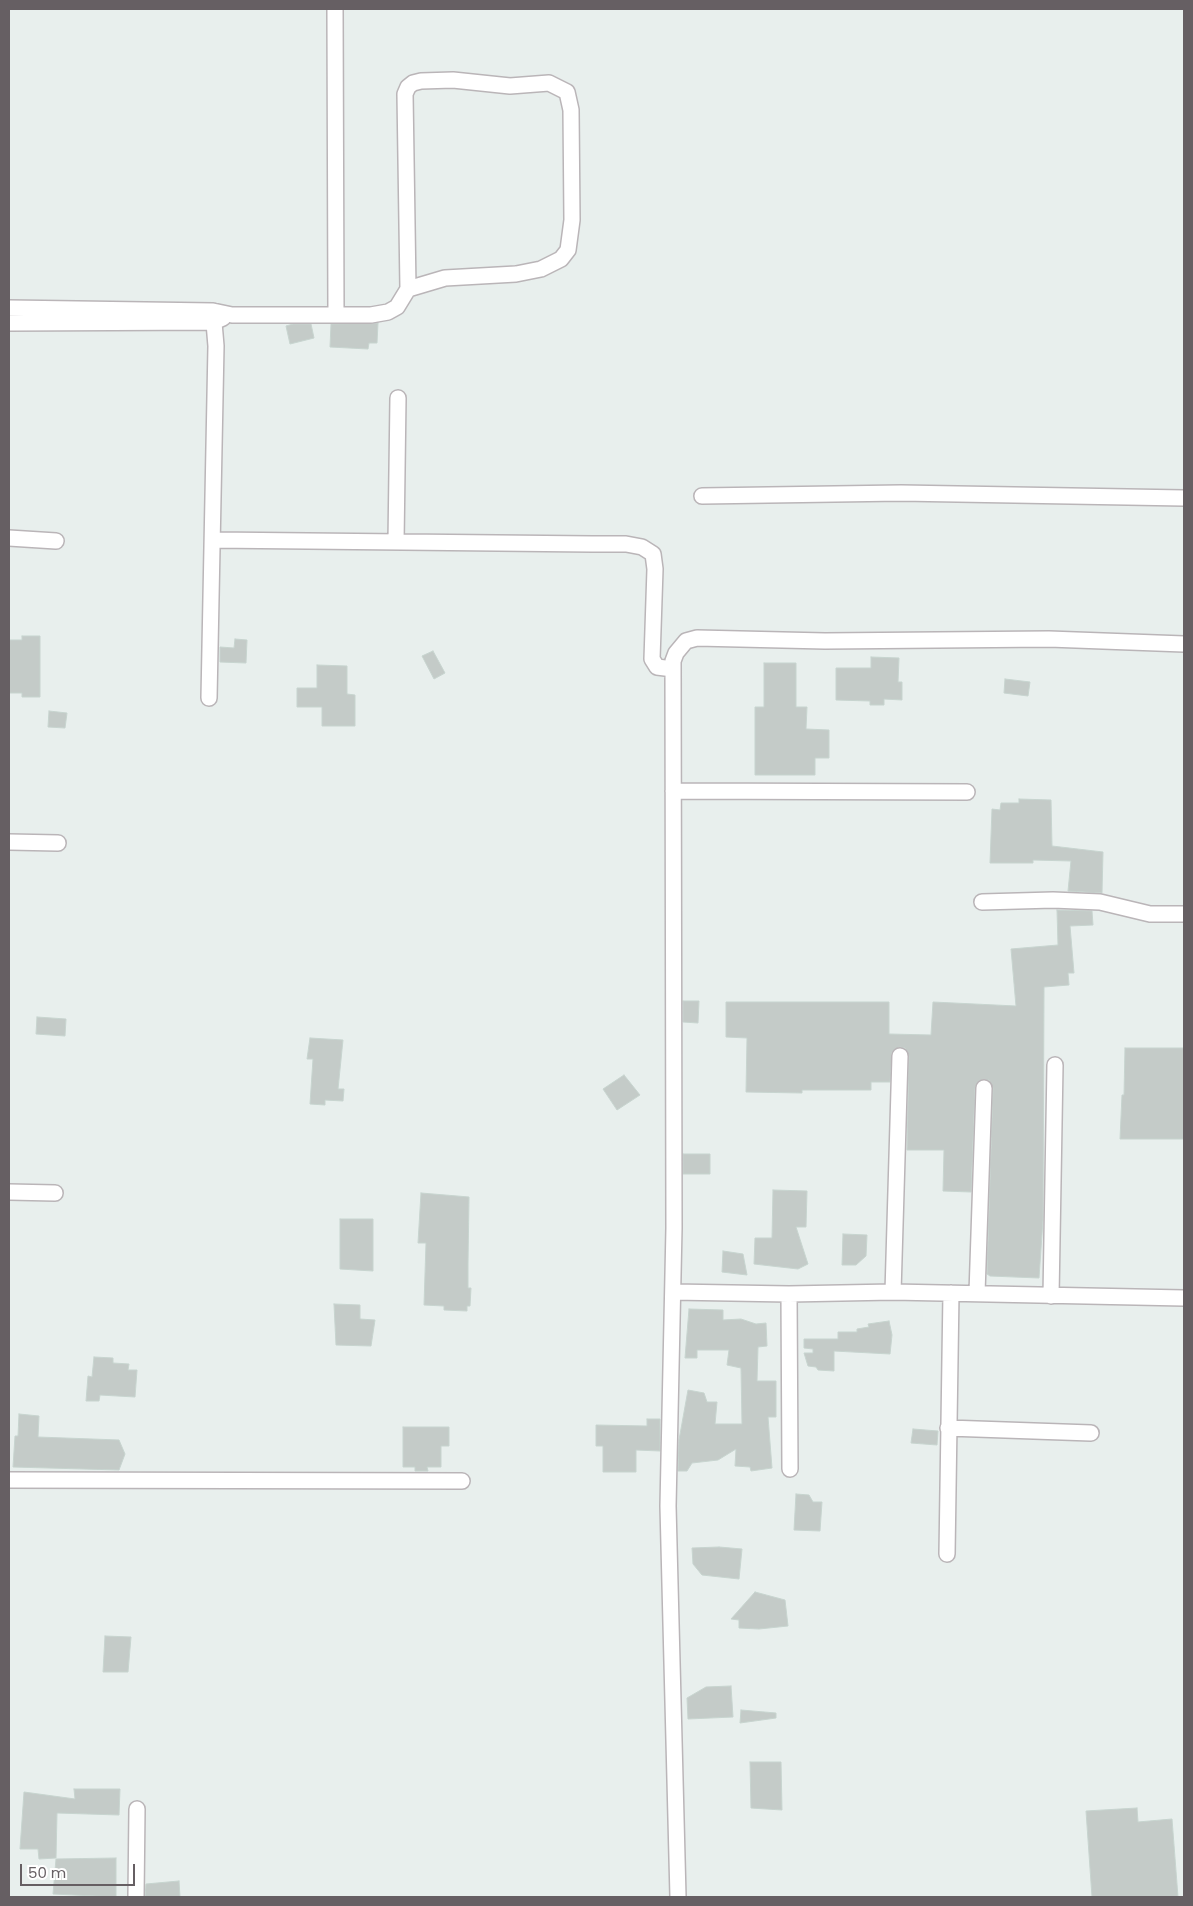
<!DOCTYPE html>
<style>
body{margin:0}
#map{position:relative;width:1193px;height:1906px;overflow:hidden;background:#e8efed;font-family:Poppins,sans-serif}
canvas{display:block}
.frame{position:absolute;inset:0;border:10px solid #665f63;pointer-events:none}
.scale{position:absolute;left:20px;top:1864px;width:115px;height:22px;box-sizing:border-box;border:2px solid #665f63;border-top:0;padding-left:6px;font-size:15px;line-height:18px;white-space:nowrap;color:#665f63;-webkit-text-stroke:4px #fff;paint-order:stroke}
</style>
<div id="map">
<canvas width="1193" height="1906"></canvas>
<div class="frame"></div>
<div class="scale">50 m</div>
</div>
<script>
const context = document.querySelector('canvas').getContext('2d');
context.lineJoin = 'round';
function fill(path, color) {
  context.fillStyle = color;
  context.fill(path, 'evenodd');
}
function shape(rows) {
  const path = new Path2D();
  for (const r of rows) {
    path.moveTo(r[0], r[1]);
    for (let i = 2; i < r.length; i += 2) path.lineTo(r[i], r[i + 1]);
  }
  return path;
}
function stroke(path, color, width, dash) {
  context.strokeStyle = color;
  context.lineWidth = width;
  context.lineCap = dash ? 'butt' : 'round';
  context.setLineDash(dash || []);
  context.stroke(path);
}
const building = shape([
 [378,323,377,343,369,343,368,349,330,347,331,324,378,323],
 [293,324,311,324,314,338,290,344,286,326,293,324],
 [22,636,40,636,40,697,22,697,22,693,9,693,9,640,22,640,22,636],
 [235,639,247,640,246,663,220,662,220,647,234,648,235,639],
 [433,651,445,673,434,679,422,656,433,651],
 [871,657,899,658,898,682,902,682,902,700,884,699,884,705,870,705,870,701,836,700,836,668,871,668,871,657],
 [764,663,796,663,796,707,807,707,806,729,829,730,829,758,815,758,815,775,755,775,755,707,764,707,764,663],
 [317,665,347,666,347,694,355,695,355,726,322,726,322,707,297,707,297,688,317,688,317,665],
 [1005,679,1030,682,1028,696,1004,693,1005,679],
 [49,711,67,713,65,728,48,727,49,711],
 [1019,799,1051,800,1052,846,1103,852,1102,893,1068,891,1071,861,1033,860,1033,863,990,863,992,809,1000,810,1001,803,1019,803,1019,799],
 [1057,910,1092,911,1093,925,1070,926,1074,973,1068,973,1069,985,1044,987,1043,1220,1039,1278,990,1276,987,1274,993,1088,989,1080,980,1080,975,1088,971,1192,943,1191,944,1150,907,1150,909,1056,905,1048,900,1047,892,1052,890,1082,871,1082,871,1090,802,1090,802,1093,746,1092,747,1038,726,1037,726,1002,889,1002,889,1034,931,1035,933,1002,1016,1006,1011,949,1058,945,1057,910],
 [683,1001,699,1001,698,1023,683,1022,683,1001],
 [37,1017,66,1019,65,1036,36,1034,37,1017],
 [310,1038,343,1040,338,1089,344,1089,343,1101,325,1100,325,1105,310,1104,313,1059,307,1059,310,1038],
 [1125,1048,1184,1048,1184,1139,1120,1139,1122,1095,1124,1095,1125,1048],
 [624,1075,640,1095,617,1110,603,1089,624,1075],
 [683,1154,710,1154,710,1174,683,1174,683,1154],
 [773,1190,807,1191,806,1227,796,1227,808,1264,798,1269,754,1264,755,1238,772,1238,773,1190],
 [421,1193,469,1197,468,1263,468,1288,471,1288,470,1306,467,1306,467,1311,444,1310,444,1306,424,1305,426,1243,418,1243,421,1193],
 [340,1219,373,1219,373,1271,340,1269,340,1219],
 [843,1234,867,1235,866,1256,856,1265,842,1265,843,1234],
 [723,1251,743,1254,747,1275,722,1272,723,1251],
 [334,1304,360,1305,360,1319,375,1320,371,1346,336,1345,334,1304],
 [689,1309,723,1310,723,1320,741,1319,756,1324,766,1323,767,1346,758,1347,757,1381,776,1381,776,1417,768,1417,772,1468,751,1471,750,1467,735,1466,736,1449,718,1460,692,1463,687,1471,678,1471,679,1440,688,1390,704,1393,707,1402,717,1402,715,1424,742,1424,741,1368,727,1365,729,1350,697,1350,697,1358,685,1358,689,1309],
 [889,1321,892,1335,890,1354,834,1351,834,1371,818,1370,816,1367,808,1366,804,1353,813,1353,813,1349,804,1348,804,1339,838,1339,838,1332,857,1332,857,1329,869,1327,868,1324,889,1321],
 [94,1357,113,1358,113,1363,129,1364,128,1370,137,1370,135,1397,100,1395,99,1401,86,1401,88,1376,92,1377,94,1357],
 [19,1414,39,1416,38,1437,119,1440,125,1454,119,1470,13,1467,15,1436,18,1436,19,1414],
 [647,1419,660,1419,660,1451,636,1450,636,1472,603,1472,603,1446,596,1446,596,1425,647,1426,647,1419],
 [403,1427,449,1427,449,1446,441,1446,441,1467,427,1467,428,1471,415,1471,415,1467,403,1467,403,1427],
 [913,1429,938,1431,937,1445,911,1443,913,1429],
 [796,1494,809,1495,813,1502,822,1502,820,1531,794,1530,796,1494],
 [719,1547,742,1549,739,1579,702,1575,693,1564,692,1548,719,1547],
 [755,1592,785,1600,788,1626,759,1629,739,1628,739,1620,731,1619,755,1592],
 [105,1636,131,1637,128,1672,103,1672,105,1636],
 [731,1686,733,1717,688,1719,687,1698,706,1687,731,1686],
 [741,1710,776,1713,776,1718,740,1723,741,1710],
 [750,1762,781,1762,782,1810,751,1808,750,1762],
 [74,1789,120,1789,119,1815,57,1813,56,1858,39,1859,38,1849,20,1849,24,1792,75,1799,74,1789],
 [1137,1808,1138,1822,1172,1819,1178,1897,1092,1897,1086,1811,1137,1808],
 [116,1858,116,1897,53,1894,56,1859,116,1858],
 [179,1881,180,1897,145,1897,146,1884,179,1881]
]);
fill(building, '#c4cbc8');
stroke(building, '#c7d4cf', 1);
const minor = shape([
 [335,9,336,315],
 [9,308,213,311,232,315,371,315,388,312,397,307,408,289,405,94,408,87,413,83,421,81,453,80,510,86,549,83,567,92,571,110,572,220,568,250,561,259,541,269,516,274,445,278,408,289],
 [9,323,214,322,223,318],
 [702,496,901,493,1184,498],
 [9,538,56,541],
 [213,540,592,544,626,544,642,547,653,554,655,569,652,659,657,667,673,669],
 [396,542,398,398],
 [209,698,216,346,213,311],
 [673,791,967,792],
 [9,842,58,843],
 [982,902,1053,900,1100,902,1150,914,1184,914],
 [9,1192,55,1193],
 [673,1292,789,1294,893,1292,1184,1298],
 [893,1292,900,1056],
 [977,1293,984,1088],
 [789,1294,790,1469],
 [1051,1296,1055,1065],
 [948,1428,1091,1433],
 [9,1480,462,1481],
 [947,1554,951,1293],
 [136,1897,137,1809],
 [678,1897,668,1506,674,1228,673,661,676,653,686,641,697,638,825,641,1049,639,1184,644]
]);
stroke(minor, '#bab5b8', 18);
stroke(minor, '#fff', 15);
</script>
